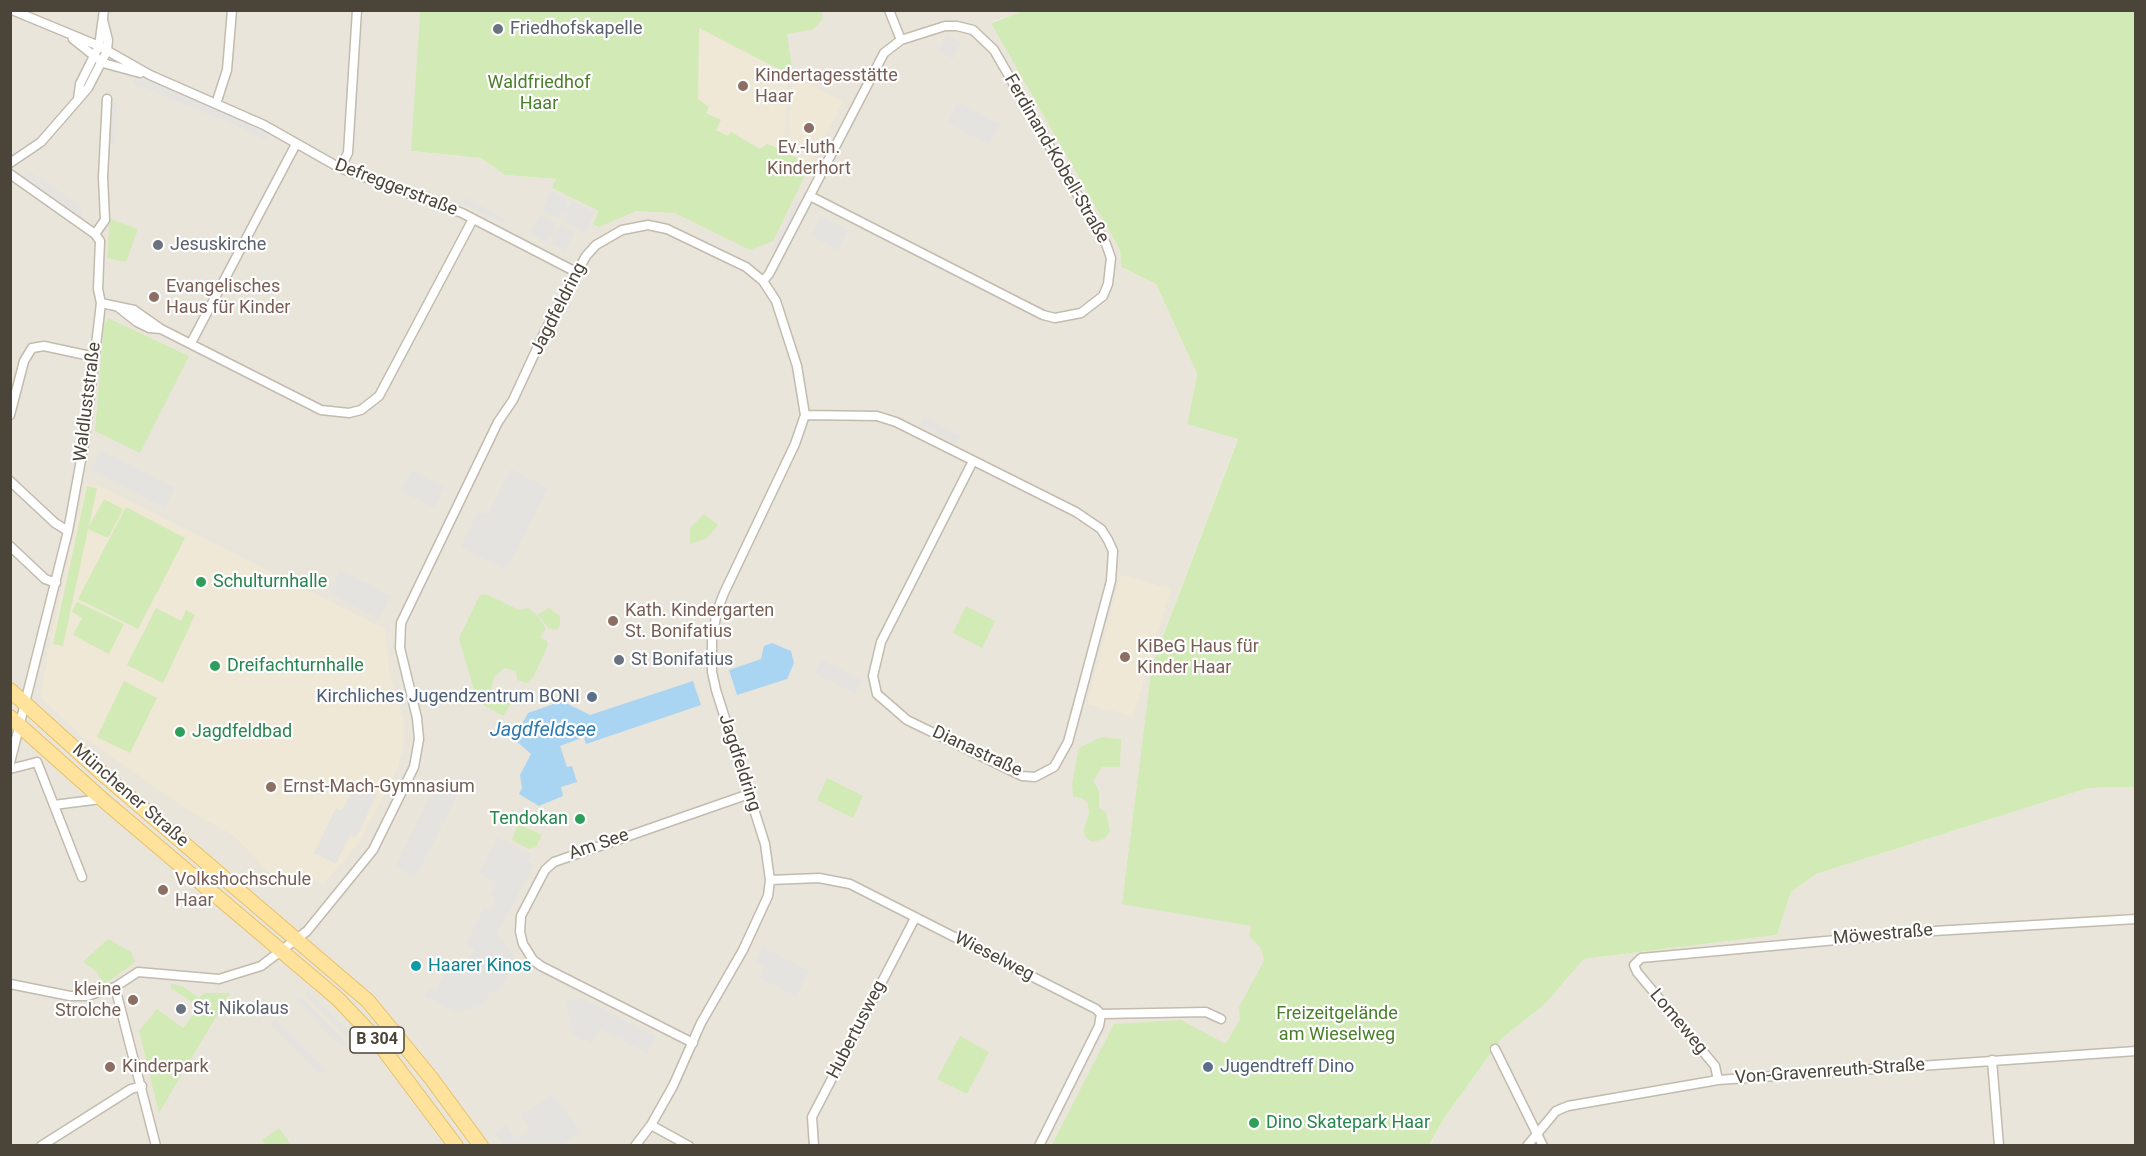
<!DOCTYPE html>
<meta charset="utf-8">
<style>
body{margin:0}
#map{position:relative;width:2146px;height:1156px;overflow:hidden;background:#f6f3ec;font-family:Roboto,sans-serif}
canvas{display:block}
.frame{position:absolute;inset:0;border:12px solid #4b4439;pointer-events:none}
</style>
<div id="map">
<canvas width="2146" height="1156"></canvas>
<div class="frame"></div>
</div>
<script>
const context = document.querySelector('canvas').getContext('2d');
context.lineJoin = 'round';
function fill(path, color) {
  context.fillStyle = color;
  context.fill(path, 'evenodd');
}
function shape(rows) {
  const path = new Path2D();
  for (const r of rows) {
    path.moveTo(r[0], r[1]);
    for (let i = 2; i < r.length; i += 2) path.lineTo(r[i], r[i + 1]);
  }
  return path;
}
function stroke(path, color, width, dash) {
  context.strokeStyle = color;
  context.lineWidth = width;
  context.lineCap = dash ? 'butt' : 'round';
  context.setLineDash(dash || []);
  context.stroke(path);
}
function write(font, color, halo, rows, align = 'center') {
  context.font = font + ' Roboto,sans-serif';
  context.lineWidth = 4.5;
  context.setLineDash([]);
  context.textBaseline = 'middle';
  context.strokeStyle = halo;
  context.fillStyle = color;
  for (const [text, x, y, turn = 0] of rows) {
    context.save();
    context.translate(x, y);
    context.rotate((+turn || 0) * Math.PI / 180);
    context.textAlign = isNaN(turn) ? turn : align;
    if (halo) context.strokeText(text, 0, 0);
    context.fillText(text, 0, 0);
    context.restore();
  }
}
fill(shape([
 [10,11,420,11,412,151,481,158,506,175,614,184,632,11,1025,11,991,22,1120,250,1121,267,1156,284,1197,374,1187,424,1238,438,1152,665,1368,933,1304,1146,11,1145],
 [2135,787,2135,1145,1429,1146,1445,1117,1501,1039,1545,1004,1584,959,1777,935,1791,892,1816,874,2089,788]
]), '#eae5da');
fill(shape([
 [699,28,788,74,783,150,767,144,761,149,731,132,728,136,716,130,698,99],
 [792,75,843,102,810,165,788,153],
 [86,483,101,487,385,629,389,673,403,719,403,750,398,767,360,841,323,885,313,879,279,883,233,835,193,813,83,737,41,698,48,652],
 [1121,575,1171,589,1133,716,1087,704]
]), '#efe8d6');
fill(shape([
 [1026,10,2135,11,2135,787,2089,788,1816,874,1791,892,1777,935,1584,959,1545,1004,1501,1039,1445,1117,1429,1145,1052,1145,1114,1024,1181,1020,1226,1044,1240,1019,1239,1007,1264,961,1261,948,1249,936,1251,926,1122,904,1152,665,1238,439,1187,424,1197,374,1156,284,1121,267,1120,250,991,23],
 [420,11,821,11,823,18,814,29,787,34,792,68,788,74,699,28,698,99,709,107,706,113,721,120,716,130,728,136,731,132,760,149,767,144,783,150,810,165,773,241,750,250,675,213,636,211,599,227,593,224,599,211,552,188,556,179,505,175,481,158,411,151],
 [110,219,138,229,126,262,107,258],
 [108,318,189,356,140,453,95,431,104,325],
 [87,486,97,488,89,527,104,499,123,509,108,538,88,529,63,646,53,644],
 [126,507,185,538,138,629,78,599],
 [704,514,718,525,707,538,690,544,690,528],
 [486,594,519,610,528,608,538,616,546,629,540,637,546,640,548,645,533,678,526,683,517,680,516,671,504,668,494,677,491,689,511,703,503,716,477,701,459,638,480,595],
 [77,602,124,624,109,654,73,635,82,618,72,612],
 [966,606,995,621,982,648,953,633],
 [156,608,181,621,186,610,195,615,163,683,127,665],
 [549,608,560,616,560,625,557,630,548,628,538,614],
 [124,681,157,698,130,753,97,737],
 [1101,737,1121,739,1120,767,1102,767,1093,781,1099,791,1099,808,1106,812,1110,831,1104,839,1092,842,1085,837,1084,829,1089,813,1088,803,1082,798,1073,797,1072,784,1079,748],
 [827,778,863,796,853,818,817,800],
 [518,824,542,835,536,847,529,849,512,840],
 [108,939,131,952,135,962,104,985,96,971,83,962],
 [171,984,182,986,199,998,204,993,230,993,159,1113,139,1031,157,1009,183,1028,199,1007,171,988],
 [960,1036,989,1052,967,1094,937,1079],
 [279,1128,291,1145,266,1145,262,1140]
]), '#d2eab5');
fill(shape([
 [946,35,961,43,953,59,938,51],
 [136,76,240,119,269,135,266,141,237,126,133,83],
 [110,102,117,102,115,144,109,144],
 [958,102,1000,124,989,145,948,123],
 [24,168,82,207,82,217,25,177],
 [551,191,568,200,565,205,569,207,572,201,595,213,585,233,563,221,565,215,561,214,559,219,542,210],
 [467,198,503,218,506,224,457,201],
 [797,201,802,204,776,253,771,251],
 [540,215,556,223,553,228,558,230,561,225,575,232,565,251,551,244,554,239,549,236,546,242,530,233],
 [821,216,848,230,838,250,811,236],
 [924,417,961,436,956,444,920,425],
 [101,450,175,488,165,508,91,470],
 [511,469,548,488,506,570,461,547,478,512,487,516],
 [412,470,445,487,434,508,401,491],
 [341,570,391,596,379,619,329,593],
 [821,659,862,680,855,694,814,673],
 [437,782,458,793,444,822,440,820,438,824,442,826,415,877,395,867],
 [355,784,377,794,356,838,350,835,336,864,314,853,336,808,342,811],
 [497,837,531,854,527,861,534,864,497,934,516,959,498,993,491,990,483,1005,457,1013,425,996,430,987,436,990,447,970,444,968,448,961,464,969,475,949,466,944,484,908,490,911,497,898,491,895,497,883,479,873],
 [762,947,809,971,796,996,760,978,765,966,755,961],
 [308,991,357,1041,354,1044,305,994],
 [294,998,302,998,348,1045,340,1046],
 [581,998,655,1036,647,1053,600,1029,592,1044,573,1034,566,1001],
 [276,1019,325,1070,320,1075,271,1024],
 [552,1094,581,1132,562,1145,504,1145,495,1133,506,1125,516,1139,531,1129,521,1115]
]), '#e5e3e0');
fill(shape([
 [772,643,791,651,794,663,787,679,737,695,729,670,761,659,764,646],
 [693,681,701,705,586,744,584,737,560,746,567,767,572,766,577,782,561,787,563,796,539,806,519,794,522,788,520,775,531,754,514,739,528,713,562,701,590,715]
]), '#a9d4f2');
const street = shape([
 [12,10,99,46,150,75,264,125,340,168,462,213,576,272],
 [889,10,901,40],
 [73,39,103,63,140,73],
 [78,99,80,84,99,46,104,10],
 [216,104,227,70,232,10],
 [10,163,41,142,88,88,107,51,108,40,103,20],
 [340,168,348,153,357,10],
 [10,174,95,234],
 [763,281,769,274,884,53,901,40,945,26,957,26,973,30,994,50,1106,244,1111,258,1108,284,1103,296,1081,313,1055,318,1043,315,810,196],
 [101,303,134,310,161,329,321,410,349,413,361,410,379,396,473,219],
 [118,307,137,322,149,328,161,329],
 [191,343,296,144],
 [10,415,24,361,32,348,44,346,95,357],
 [805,415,877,416,896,422,1076,512,1101,529,1108,540,1113,551,1111,581,1068,742,1054,767,1035,777,1022,776,907,720,877,694,873,676,881,642,973,461],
 [10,481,55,523,68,531],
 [10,546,45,579,56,583],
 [37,762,82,877],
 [10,763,68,531,85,438,101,303,98,289,100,241,95,234,105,220,103,177,107,99],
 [10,769,37,762],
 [54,805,101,799],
 [770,880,819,878,850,884,1096,1009,1101,1014,1206,1012,1221,1019],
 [10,984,70,996,87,996,115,987,138,972,219,979,261,966,307,931,373,850,414,767,419,739,417,718,400,648,401,623,498,422,513,400,545,331,586,256,596,245,622,230,648,225,667,229,746,267,763,281,776,301,797,366,805,415,795,444,724,593,717,611,712,640,712,672,716,690,765,844,770,880,768,896,743,950,701,1023,673,1086,651,1125,635,1146],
 [115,987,156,1146],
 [693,1043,541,966,533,960,523,944,520,932,521,916,545,870,554,862,749,794],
 [1495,1049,1543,1146],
 [1992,1060,1999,1146],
 [1718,1080,1715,1066,1637,972,1634,965,1641,958,1934,931,2136,919],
 [651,1125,689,1146],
 [41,1146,131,1089,142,1086],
 [814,1146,812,1117,915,918],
 [1039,1146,1099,1026,1101,1014],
 [1527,1146,1556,1111,1568,1106,1718,1080,2136,1051]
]);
const primary = shape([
 [10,690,105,776,368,1001,431,1078,481,1146],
 [10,717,102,799,338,999,375,1038,456,1146]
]);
stroke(street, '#c2bbae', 11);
stroke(primary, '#e6c16a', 16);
stroke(street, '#fff', 8);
stroke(primary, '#ffe39c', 14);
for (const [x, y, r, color] of [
 [498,29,6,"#6b7280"],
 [743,86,6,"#8d6e63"],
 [809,128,6,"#8d6e63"],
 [158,245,6,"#6b7280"],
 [154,297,6,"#8d6e63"],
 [201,582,6,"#2e9e5b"],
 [613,621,6,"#8d6e63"],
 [1125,657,6,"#8d6e63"],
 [619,660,6,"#6b7280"],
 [215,666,6,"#2e9e5b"],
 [592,697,6,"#5c6f8a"],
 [180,732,6,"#2e9e5b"],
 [271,787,6,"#8d6e63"],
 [580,819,6,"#2e9e5b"],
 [163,890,6,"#8d6e63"],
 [416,966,6,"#0f9aa8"],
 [133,1000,6,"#8d6e63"],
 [181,1009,6,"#6b7280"],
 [110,1067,6,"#8d6e63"],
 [1208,1067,6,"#5c6f8a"],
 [1254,1123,6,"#2e9e5b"]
]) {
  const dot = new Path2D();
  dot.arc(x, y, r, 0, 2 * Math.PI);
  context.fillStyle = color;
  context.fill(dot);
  stroke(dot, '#fff', 2);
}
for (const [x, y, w] of [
 [377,1040,54]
]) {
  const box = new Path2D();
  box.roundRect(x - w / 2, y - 13, w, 26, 4.5);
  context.fillStyle = '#fff';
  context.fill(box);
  stroke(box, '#4b4439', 1.5);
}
write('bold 16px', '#4b4439', null, [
 ["B 304",377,1040]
]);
write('18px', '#5b616d', '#fff', [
 ["Friedhofskapelle",510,29],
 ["Jesuskirche",170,245],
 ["St Bonifatius",631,660],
 ["St. Nikolaus",193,1009]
], 'left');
write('18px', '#785e54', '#fff', [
 ["Kindertagesstätte",755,76],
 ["Haar",755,97],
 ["Ev.-luth.",809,148,"center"],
 ["Kinderhort",809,169,"center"],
 ["Evangelisches",166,287],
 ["Haus für Kinder",166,308],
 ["Kath. Kindergarten",625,611],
 ["St. Bonifatius",625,632],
 ["KiBeG Haus für",1137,647],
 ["Kinder Haar",1137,668],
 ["Ernst-Mach-Gymnasium",283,787],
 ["Volkshochschule",175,880],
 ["Haar",175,901],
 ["kleine",121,990,"right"],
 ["Strolche",121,1011,"right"],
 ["Kinderpark",122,1067]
], 'left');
write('18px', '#4a7f2a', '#fff', [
 ["Waldfriedhof",539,83],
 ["Haar",539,104],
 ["Freizeitgelände",1337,1014],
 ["am Wieselweg",1337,1035]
]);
write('18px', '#4b4439', '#fff', [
 ["Ferdinand-Kobell-Straße",1056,159,60],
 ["Defreggerstraße",396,188,21],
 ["Jagdfeldring",559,309,-63],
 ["Waldluststraße",88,402,-83],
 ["Dianastraße",977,752,25],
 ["Jagdfeldring",739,763,72],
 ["Münchener Straße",130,796,41],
 ["Am See",599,845,-19],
 ["Möwestraße",1883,935,-5],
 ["Wieselweg",994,957,27],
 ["Lomeweg",1678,1022,50],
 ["Hubertusweg",857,1030,-63],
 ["Von-Gravenreuth-Straße",1830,1072,-4]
]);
write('18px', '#27864d', '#fff', [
 ["Schulturnhalle",213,582],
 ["Dreifachturnhalle",227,666],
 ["Jagdfeldbad",192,732],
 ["Tendokan",568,819,"right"],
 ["Dino Skatepark Haar",1266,1123]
], 'left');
write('18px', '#4e5e75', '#fff', [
 ["Kirchliches Jugendzentrum BONI",580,697],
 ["Jugendtreff Dino",1220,1067,"left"]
], 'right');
write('18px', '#0d838f', '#fff', [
 ["Haarer Kinos",428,966]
], 'left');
write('italic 20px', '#2e7ab2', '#fff', [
 ["Jagdfeldsee",543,731]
]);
</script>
